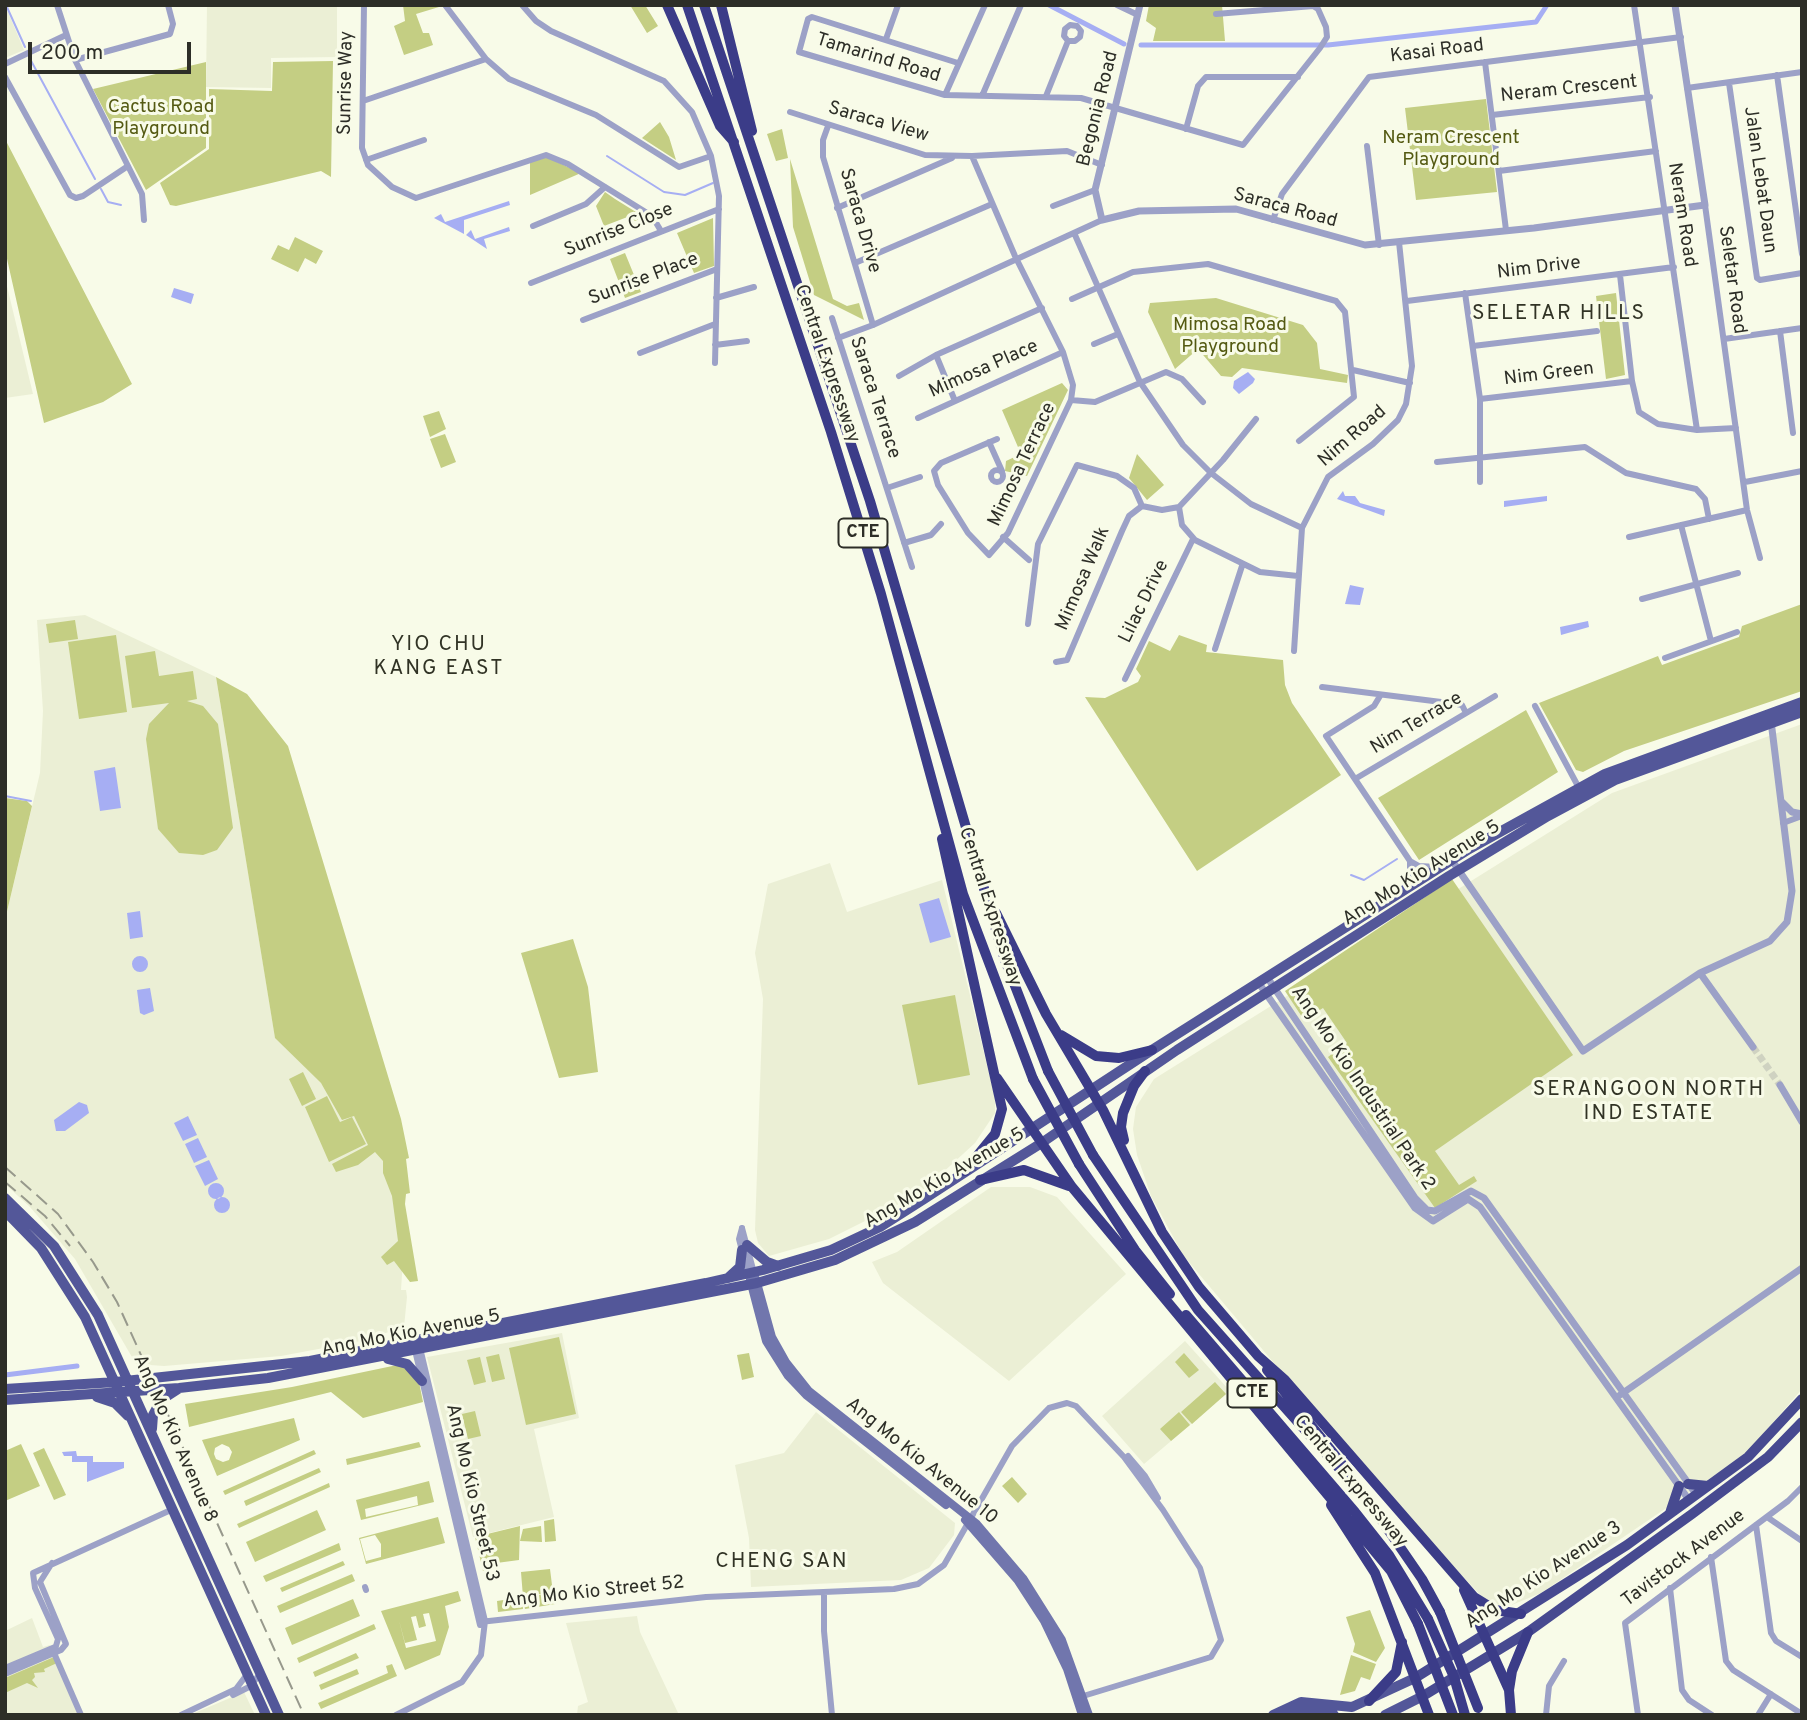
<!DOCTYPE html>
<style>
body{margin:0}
#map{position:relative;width:1807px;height:1720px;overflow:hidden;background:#f8fbe8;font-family:Overpass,sans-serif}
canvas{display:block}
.frame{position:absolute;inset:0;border:7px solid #2d2e27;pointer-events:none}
.scale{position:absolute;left:28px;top:42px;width:163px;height:32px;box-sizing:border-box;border:4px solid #2d2e27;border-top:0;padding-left:9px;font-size:21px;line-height:24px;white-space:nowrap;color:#2d2e27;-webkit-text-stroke:5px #f8fbe8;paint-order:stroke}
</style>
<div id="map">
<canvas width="1807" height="1720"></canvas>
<div class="frame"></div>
<div class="scale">200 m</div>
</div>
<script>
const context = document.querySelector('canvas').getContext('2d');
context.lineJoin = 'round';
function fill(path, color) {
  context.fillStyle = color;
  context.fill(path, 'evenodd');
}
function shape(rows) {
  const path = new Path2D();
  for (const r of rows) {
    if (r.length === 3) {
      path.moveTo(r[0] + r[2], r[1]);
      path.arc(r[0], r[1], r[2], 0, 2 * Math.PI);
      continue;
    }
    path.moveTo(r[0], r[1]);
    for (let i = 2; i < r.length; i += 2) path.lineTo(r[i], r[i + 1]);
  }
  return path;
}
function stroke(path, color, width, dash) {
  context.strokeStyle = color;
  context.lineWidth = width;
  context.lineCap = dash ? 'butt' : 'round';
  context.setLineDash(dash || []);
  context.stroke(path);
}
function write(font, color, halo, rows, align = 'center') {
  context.font = font + ' Overpass,sans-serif';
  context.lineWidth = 6;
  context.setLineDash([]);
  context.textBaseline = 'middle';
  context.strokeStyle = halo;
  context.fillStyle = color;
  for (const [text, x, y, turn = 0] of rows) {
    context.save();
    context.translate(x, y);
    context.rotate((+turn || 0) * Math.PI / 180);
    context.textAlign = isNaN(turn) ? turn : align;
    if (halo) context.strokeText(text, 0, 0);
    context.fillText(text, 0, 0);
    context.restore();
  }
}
fill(shape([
 [5,5,24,50,5,58],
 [207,5,337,5,337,57,271,58,271,88,206,87],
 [5,278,33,394,5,398],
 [85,615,216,677,275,1037,386,1148,404,1243,401,1290,406,1290,407,1297,404,1327,361,1341,281,1356,164,1366,136,1364,75,1259,30,1207,5,1184,5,920,40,773,43,711,37,620],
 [1802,724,1802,1389,1746,1454,1541,1593,1502,1609,1487,1602,1380,1489,1183,1255,1151,1196,1137,1155,1133,1129,1136,1107,1154,1079,1612,793],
 [830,863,847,912,942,880,995,1098,995,1113,975,1143,927,1187,903,1202,829,1239,769,1256,758,1243,755,1230,763,999,755,953,768,884],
 [991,1187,1030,1187,1057,1197,1126,1274,1009,1381,883,1283,872,1262,897,1252],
 [562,1333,579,1418,534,1429,554,1517,473,1537,427,1357],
 [1185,1341,1230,1391,1144,1464,1102,1416],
 [816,1412,955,1523,954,1535,929,1568,901,1580,751,1587,749,1538,735,1465,784,1453],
 [637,1616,640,1632,679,1715,577,1715,578,1706,588,1702,566,1623],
 [32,1618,43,1647,50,1645,83,1715,5,1715,5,1631],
 [244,1692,255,1715,190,1715]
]), '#ebefd5');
fill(shape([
 [403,5,439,7,416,14,423,33,429,33,433,45,404,55,394,26,405,21],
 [630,5,645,5,658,26,647,33],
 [1149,5,1222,5,1225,41,1153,41,1156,28,1146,21],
 [333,61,331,177,321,171,176,206,170,205,160,183,209,149,209,89,272,91,273,62],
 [206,62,206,148,146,190,93,89],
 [1486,99,1497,192,1416,200,1405,108],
 [660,122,669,137,676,160,642,138],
 [782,129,788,158,776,161,767,134],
 [5,139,132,384,103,402,44,423,5,250],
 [546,157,581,173,530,195,530,162],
 [790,159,833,299,847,306,859,303,864,320,814,295,793,227],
 [605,192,615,199,644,217,635,221,630,216,604,226,596,206],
 [713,218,714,266,694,273,677,233],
 [295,237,323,251,316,264,305,258,298,272,271,259,278,245,289,250],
 [625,253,641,292,625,298,610,259],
 [1616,293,1625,375,1606,379,1596,296],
 [1216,298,1303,325,1317,343,1320,369,1348,375,1347,383,1242,368,1232,377,1221,376,1198,349,1175,369,1148,312,1150,303],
 [1062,383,1068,390,1027,476,1005,471,1006,461,1021,454,1002,410],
 [439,411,446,429,430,437,423,416],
 [445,434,456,462,441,468,430,439],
 [1137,454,1164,485,1147,500,1129,478],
 [1802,604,1802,691,1624,751,1583,772,1576,770,1539,703,1658,656,1662,665,1739,637,1742,626],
 [75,620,78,639,49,643,46,624],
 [116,635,127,712,79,719,68,642],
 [1179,635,1207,645,1206,652,1283,660,1285,685,1292,703,1341,775,1197,871,1085,697,1105,698,1138,682,1141,676,1136,669,1149,641,1170,651],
 [155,651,159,676,193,671,197,699,187,701,203,706,218,724,233,828,217,850,203,855,179,853,158,829,146,739,149,724,169,703,132,708,125,656],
 [216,677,247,694,288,746,401,1119,409,1158,406,1159,410,1193,406,1194,405,1204,418,1281,410,1282,394,1261,387,1265,381,1257,398,1241,392,1196,383,1173,383,1161,375,1152,358,1165,336,1172,332,1164,368,1145,354,1116,342,1120,321,1083,275,1038],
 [1526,710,1558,772,1419,860,1378,798],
 [5,798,27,801,32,806,5,920],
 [1452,879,1573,1055,1435,1151,1459,1185,1474,1176,1477,1181,1435,1208,1328,1057,1347,1043,1323,1008,1304,1020,1285,991],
 [573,939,588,987,598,1072,559,1078,521,953],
 [955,995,970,1075,918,1085,902,1005],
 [303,1072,316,1099,302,1106,289,1079],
 [327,1096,340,1122,352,1117,366,1144,329,1162,305,1107],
 [559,1337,576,1414,526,1425,509,1348],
 [749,1353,754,1377,742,1380,737,1355],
 [1184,1353,1199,1370,1189,1378,1175,1362],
 [499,1354,505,1379,492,1382,486,1357],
 [480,1357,486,1382,474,1385,467,1360],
 [402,1364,419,1382,423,1402,363,1418,331,1392,189,1427,185,1404,292,1387],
 [1215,1382,1226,1394,1192,1424,1181,1412],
 [475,1411,481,1436,468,1439,462,1414],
 [1179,1412,1190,1425,1171,1441,1160,1429],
 [294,1418,300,1440,217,1476,202,1440],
 [222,1444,229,1447,232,1452,229,1460,223,1462,216,1459,214,1454,215,1448],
 [419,1442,421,1447,347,1465,346,1459],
 [21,1444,40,1486,5,1501,5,1451],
 [44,1448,66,1495,54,1500,33,1453],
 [314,1450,316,1454,225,1495,223,1491],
 [319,1468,321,1472,246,1506,244,1501],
 [1012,1477,1027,1494,1018,1503,1002,1486],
 [429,1481,434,1502,361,1520,356,1500],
 [417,1496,418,1505,366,1517,365,1509],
 [329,1483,330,1487,239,1528,237,1524],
 [317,1510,326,1530,255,1562,246,1542],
 [438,1517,445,1543,366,1564,359,1538],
 [375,1535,381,1544,381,1557,366,1561,360,1539],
 [554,1519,556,1541,545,1542,544,1521],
 [520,1526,519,1560,489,1564,487,1571,483,1571,475,1537],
 [541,1526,542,1542,520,1541,523,1529],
 [339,1543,341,1550,266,1582,263,1576],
 [343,1561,345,1565,282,1592,280,1588],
 [550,1569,553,1593,523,1597,521,1572],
 [352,1574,355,1581,280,1613,277,1606],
 [458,1591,461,1601,445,1606,449,1627,440,1655,405,1670,381,1611],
 [429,1613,436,1641,406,1648,399,1620,405,1643,417,1640,411,1617,416,1616,419,1628,426,1626,423,1614],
 [539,1594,554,1595,555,1604,525,1609,523,1599],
 [353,1599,360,1616,292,1645,285,1628],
 [510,1599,522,1599,523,1609,498,1612,497,1601],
 [1370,1610,1385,1648,1376,1662,1353,1652,1355,1644,1346,1617],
 [374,1624,376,1629,299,1663,297,1658],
 [356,1653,359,1658,315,1677,313,1672],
 [1351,1655,1376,1664,1370,1680,1361,1677,1355,1691,1340,1695],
 [54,1657,57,1663,44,1669,45,1672,34,1673,35,1677,32,1680,38,1688,27,1683,5,1693,5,1678],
 [392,1664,397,1676,321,1709,318,1703,388,1673,386,1666],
 [357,1669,359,1674,321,1690,319,1685]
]), '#c4ce83');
fill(shape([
 [509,201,510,205,464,220,464,234,434,218,441,214,445,222],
 [509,227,510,231,484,239,487,249,466,235,471,230,475,239],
 [174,288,194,294,191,304,171,297],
 [1248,372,1255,379,1253,383,1239,394,1233,388,1234,381],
 [1343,491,1345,496,1355,496,1360,503,1385,510,1384,516,1337,499],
 [1547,496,1547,501,1504,507,1504,501],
 [1350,585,1364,588,1360,605,1345,604],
 [1588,621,1589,627,1561,635,1560,627],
 [115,767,121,808,100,811,94,771],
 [939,898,951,937,930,943,919,904],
 [140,911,143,937,130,939,127,913],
 [140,964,8],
 [150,988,154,1011,144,1015,140,1013,137,990],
 [79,1102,87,1105,89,1113,65,1131,56,1131,54,1120],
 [188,1116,197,1135,183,1141,174,1123],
 [198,1138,207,1157,194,1163,185,1144],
 [209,1160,218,1179,205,1186,195,1166],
 [216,1191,8],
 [222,1205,8],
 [76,1451,77,1456,93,1456,93,1462,124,1462,124,1468,87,1482,87,1462,72,1462,72,1456,64,1456,62,1452]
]), '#a6aef3');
stroke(shape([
 [6,5,25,47],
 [29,57,95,179],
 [607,156,664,192,685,195,713,183],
 [101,189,108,202,121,205],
 [5,796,31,801],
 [1351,875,1364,880,1397,859]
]), '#a6aef3', 2);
stroke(shape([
 [1049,5,1124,44],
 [1141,45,1328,45,1536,22,1547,5],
 [5,1375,77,1366]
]), '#a6aef3', 5);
stroke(shape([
 [1753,1047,1780,1085]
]), '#cfd2c1', 7, [7, 3.5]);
stroke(shape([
 [57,5,75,60,142,194,144,220],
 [364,5,362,148,368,165,392,187,416,198,546,155,568,164,652,216,661,231],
 [445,5,486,59,509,79,596,115,679,167,711,156],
 [522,5,536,21,551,31,664,81,692,112,711,156,719,196,715,363],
 [1117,5,1138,15],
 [1634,5,1697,430],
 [886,39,898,5],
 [75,60,170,34,173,24,168,5],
 [1485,62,1506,230],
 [958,63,812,17,808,19,799,52,945,95,1081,98,1243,145,1320,48,1327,37,1326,27,1318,9,1313,6,1216,14],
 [5,64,66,35],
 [1777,75,1802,254],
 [5,77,70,195,76,198,83,196,128,166],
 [1729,83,1757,278,1760,280,1802,273],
 [1687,88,1802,72],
 [945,95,985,5],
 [982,96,1021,5],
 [1046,96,1068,41,1064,36,1065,29,1070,25,1077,26,1081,31,1080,37,1075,41,1068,41],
 [363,101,486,59],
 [790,112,925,155,972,156,1067,151,1102,165],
 [1492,115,1650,97],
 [828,126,823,140,823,157,873,325],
 [1186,129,1198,86,1206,77,1298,77],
 [1367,146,1379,245],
 [972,156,1015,256,1063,352,1073,385,1071,400,1008,533,989,555,968,533,938,485,934,471,941,463,997,439],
 [366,160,424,140],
 [1499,171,1656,151],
 [1705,205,1747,510,1760,558],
 [1053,206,1095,190],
 [837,208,952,158],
 [1273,220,1282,194,1369,77,1681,37],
 [533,226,586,204,605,187],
 [1075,235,1140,382,1183,445,1211,473,1251,504,1302,528],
 [855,263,992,204],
 [1620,275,1632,381,1639,412,1658,424,1697,430,1736,428],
 [531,283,719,209],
 [1465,293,1480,399,1480,482],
 [716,298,754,287],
 [1072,299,1133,272,1208,264,1336,301,1345,312,1354,397,1299,441],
 [1407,301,1674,267],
 [832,318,912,567],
 [583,320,717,269],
 [1780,331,1793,433],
 [838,338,873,325,1102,220],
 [1724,339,1802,328],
 [1094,344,1118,334],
 [715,345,747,341],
 [1473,346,1597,331],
 [640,353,715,324],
 [936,355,955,401],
 [1353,370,1410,383],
 [899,376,936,355,1042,308],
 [1480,399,1632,381],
 [1071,400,1095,402,1166,372,1182,379,1203,402],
 [918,418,1063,352],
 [989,442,1002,471],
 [1437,462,1585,447,1626,473,1696,489,1705,499,1709,519],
 [997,476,6],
 [1745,482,1802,471],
 [887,488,920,477],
 [1142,506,1162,510,1179,507,1223,460,1256,419],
 [1179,507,1182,525,1195,540,1260,572,1298,576],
 [1681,525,1711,641],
 [1003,537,1029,560],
 [1629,537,1747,510],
 [904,543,931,535,941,524],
 [1642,599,1738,573],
 [1028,624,1038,544,1077,465,1117,476,1134,488,1142,506],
 [1215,649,1242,566],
 [1294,651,1302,528,1328,477,1373,444,1398,420,1406,404,1412,366,1399,242],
 [1665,658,1737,632],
 [1056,662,1067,660,1122,531,1129,516,1142,506],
 [1125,679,1193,539],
 [1322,687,1457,704,1462,705,1466,713],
 [1380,696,1374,706,1326,736,1410,861],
 [1535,706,1579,788],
 [1355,779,1495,696],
 [1783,823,1802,816],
 [1404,888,1410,877,1410,861,1419,866,1437,867],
 [742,1228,739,1239,748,1274],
 [742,1228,754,1273],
 [414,1346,480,1625],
 [1128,1456,1145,1476,1158,1498],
 [1767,1517,1802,1541],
 [1756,1525,1771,1633,1776,1641,1802,1657],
 [1711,1557,1726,1661,1733,1670,1802,1714],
 [365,1587,366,1590],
 [1670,1588,1682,1690,1689,1700,1712,1715],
 [824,1592,824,1631,832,1715],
 [480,1622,706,1597,894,1589,918,1584,944,1565,1012,1446,1049,1408,1067,1403,1076,1406,1124,1457,1163,1510,1200,1568,1221,1640,1211,1657,1080,1697],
 [5,1668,55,1647],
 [5,1674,61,1650,66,1644,40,1582,52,1563],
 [233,1695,249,1687,261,1673],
 [81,1715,54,1653,58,1639,35,1588,33,1573,173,1509],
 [181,1715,236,1689,248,1673],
 [396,1715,462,1682,481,1655,485,1621,420,1348],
 [1546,1715,1549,1686,1564,1661],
 [1638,1715,1625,1623,1788,1501,1802,1487],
 [1758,1715,1771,1694]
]), '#9ca1c7', 6);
stroke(shape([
 [1140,5,1095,190,1102,220,1139,211,1236,209,1365,245,1534,228,1705,205,1675,5],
 [1781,801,1792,812,1802,814],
 [1451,859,1583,1051,1700,973,1770,941,1787,922,1792,891,1771,721],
 [1700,973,1753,1047],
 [1267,977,1415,1198,1427,1210,1435,1211,1471,1191,1484,1198,1696,1494],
 [1258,982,1415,1208,1433,1221,1468,1199,1480,1207,1689,1500],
 [1780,1085,1802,1122],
 [1620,1395,1802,1268]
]), '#9ca1c7', 7);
stroke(shape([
 [756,1279,772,1337,786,1362,809,1391,977,1524,1023,1578,1062,1640,1089,1715],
 [750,1280,766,1341,788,1376,806,1395,946,1505],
 [965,1520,1018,1581,1044,1621,1067,1669,1082,1715]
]), '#7176ad', 8);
stroke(shape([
 [5,1198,54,1246,98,1315,279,1715],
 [5,1211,41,1248,85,1317,266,1715],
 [747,1245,767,1262,778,1266],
 [728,1278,740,1267,742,1250],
 [388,1359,407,1364,422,1381],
 [5,1389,116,1382,310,1361,706,1283,763,1270,831,1250,880,1227,924,1199,1152,1050,1469,849,1605,774,1802,702],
 [97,1397,115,1403,128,1416],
 [5,1400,179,1388,268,1378,757,1283,835,1260,915,1222,1040,1144,1177,1050,1449,876,1548,816,1615,780,1802,712],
 [152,1429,153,1415,161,1400,178,1389],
 [1273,1715,1301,1702,1352,1707,1415,1678],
 [1290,1715,1305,1711,1334,1715],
 [1385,1715,1423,1696]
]), '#535799', 10);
stroke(shape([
 [1688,1484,1708,1486],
 [1670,1513,1679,1486],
 [1415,1678,1627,1545,1748,1457,1802,1399],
 [1423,1696,1528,1632,1692,1514,1768,1457,1802,1422]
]), '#474a90', 10);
stroke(shape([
 [667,5,720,126,734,142],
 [687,5,831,432,881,594,963,894,1033,1079],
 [704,5,870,501,1005,960,1048,1071],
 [721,5,752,131],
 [942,839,1002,1109,995,1134,965,1171],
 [996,913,1046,1014,1103,1110,1162,1232,1199,1287,1258,1356,1285,1380,1474,1597,1495,1610,1521,1614],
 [1061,1035,1096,1056,1119,1058,1152,1050],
 [997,1078,1072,1187,1391,1571,1418,1624],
 [1124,1140,1121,1127,1123,1113,1134,1086,1145,1071],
 [1093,1155,1198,1310,1369,1502,1422,1579,1440,1612],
 [1079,1164,1135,1250,1170,1294],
 [980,1180,1024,1170,1069,1186],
 [1186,1315,1355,1512,1389,1555,1428,1619],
 [1267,1370,1342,1464],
 [1331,1505,1375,1573,1429,1715],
 [1464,1590,1509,1690],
 [1369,1701,1396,1672,1402,1642],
 [1511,1715,1509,1690,1512,1671,1528,1632]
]), '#3b3c88', 10);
stroke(shape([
 [5,1167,58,1214,93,1262,117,1302,304,1715],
 [5,1182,45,1216,70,1246]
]), '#97998c', 2, [14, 7]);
stroke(shape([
 [1048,1071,1093,1155],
 [1033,1079,1079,1164],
 [1440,1612,1478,1708],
 [1428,1619,1454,1677,1465,1715],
 [1418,1624,1453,1715]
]), '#3b3c88', 10);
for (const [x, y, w] of [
 [863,533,49],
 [1252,1393,49]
]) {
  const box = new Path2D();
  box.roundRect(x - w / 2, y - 14.5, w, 29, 5);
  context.fillStyle = '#f8fbe8';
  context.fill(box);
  stroke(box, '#2d2e27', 2);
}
write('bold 18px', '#2d2e27', null, [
 ["CTE",863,533],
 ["CTE",1252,1393]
]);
write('19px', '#2d2e27', '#f8fbe8', [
 ["Kasai Road",1437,52,-7],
 ["Tamarind Road",878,59,17],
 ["Sunrise Way",347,83,-89],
 ["Neram Crescent",1569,90,-6],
 ["Begonia Road",1099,109,-76],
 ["Saraca View",878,123,16],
 ["Jalan Lebat Daun",1759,180,82],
 ["Saraca Road",1285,209,15],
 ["Neram Road",1681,215,81],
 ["Saraca Drive",859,221,74],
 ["Sunrise Close",619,231,-22],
 ["Nim Drive",1539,269,-7],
 ["Sunrise Place",644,280,-21],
 ["Seletar Road",1731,280,82],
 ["Central Expressway",826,364,71],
 ["Mimosa Place",984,370,-24],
 ["Nim Green",1549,375,-7],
 ["Saraca Terrace",874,398,72],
 ["Nim Road",1353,437,-41],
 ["Mimosa Terrace",1023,465,-65],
 ["Mimosa Walk",1084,579,-67],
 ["Lilac Drive",1145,602,-64],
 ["Nim Terrace",1417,724,-31],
 ["Ang Mo Kio Avenue 5",1422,874,-32],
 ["Central Expressway",989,907,72],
 ["Ang Mo Kio Industrial Park 2",1362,1089,56],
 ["Ang Mo Kio Avenue 5",945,1179,-30],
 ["Ang Mo Kio Avenue 5",411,1334,-11],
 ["Ang Mo Kio Avenue 8",174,1439,66],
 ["Ang Mo Kio Avenue 10",921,1462,39],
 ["Central Expressway",1350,1482,50],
 ["Ang Mo Kio Street 53",471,1493,77],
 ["Tavistock Avenue",1684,1559,-37],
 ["Ang Mo Kio Avenue 3",1544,1576,-33],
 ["Ang Mo Kio Street 52",594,1593,-6]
]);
write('19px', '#545a12', '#f8fbe8', [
 ["Cactus Road",161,108],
 ["Playground",161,130],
 ["Neram Crescent",1451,139],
 ["Playground",1451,161],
 ["Mimosa Road",1230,326],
 ["Playground",1230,348]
]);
context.letterSpacing = '2px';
write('21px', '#313325', '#f8fbe8', [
 ["SELETAR HILLS",1559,315],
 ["YIO CHU",439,646],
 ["KANG EAST",439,670],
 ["SERANGOON NORTH",1649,1091],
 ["IND ESTATE",1649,1115],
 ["CHENG SAN",782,1563]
]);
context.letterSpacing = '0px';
</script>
